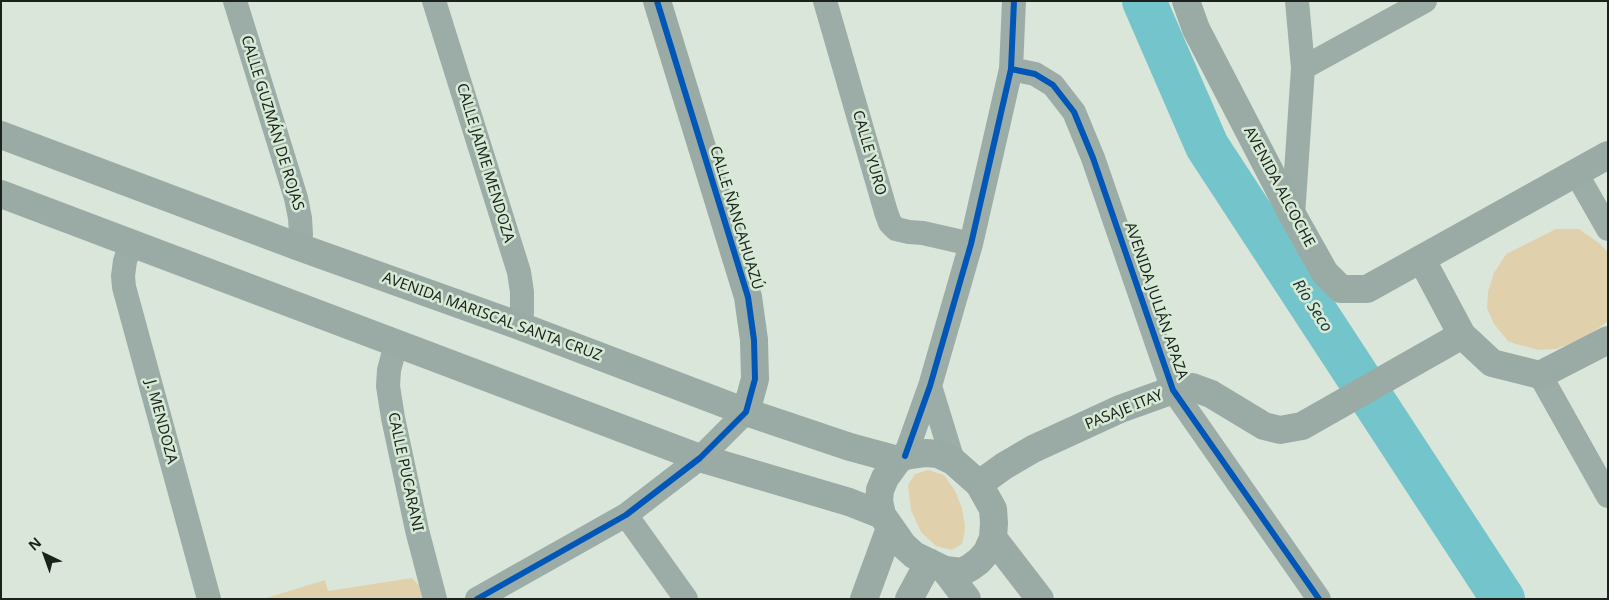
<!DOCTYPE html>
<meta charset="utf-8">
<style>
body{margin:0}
#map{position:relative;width:1609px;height:600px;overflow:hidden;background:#dbe6da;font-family:"Noto Sans",sans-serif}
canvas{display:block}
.frame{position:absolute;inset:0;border:2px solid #1b221b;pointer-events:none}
.north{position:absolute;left:20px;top:530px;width:50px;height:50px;-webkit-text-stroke:4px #d7ead6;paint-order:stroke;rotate:318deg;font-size:14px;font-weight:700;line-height:20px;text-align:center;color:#1b221b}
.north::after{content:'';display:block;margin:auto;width:18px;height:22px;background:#1b221b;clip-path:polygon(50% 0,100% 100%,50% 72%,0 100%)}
</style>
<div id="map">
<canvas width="1609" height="600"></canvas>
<div class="frame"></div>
<div class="north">N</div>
</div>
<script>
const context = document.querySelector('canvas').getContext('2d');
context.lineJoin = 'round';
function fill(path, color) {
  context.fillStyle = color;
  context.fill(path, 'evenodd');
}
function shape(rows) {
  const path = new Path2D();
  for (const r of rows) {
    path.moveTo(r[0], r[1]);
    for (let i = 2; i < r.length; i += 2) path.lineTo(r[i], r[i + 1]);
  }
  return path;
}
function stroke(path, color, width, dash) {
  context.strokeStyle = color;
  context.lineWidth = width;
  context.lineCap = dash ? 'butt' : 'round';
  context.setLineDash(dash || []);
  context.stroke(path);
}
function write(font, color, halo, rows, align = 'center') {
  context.font = font + ' "Noto Sans",sans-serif';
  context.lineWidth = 5;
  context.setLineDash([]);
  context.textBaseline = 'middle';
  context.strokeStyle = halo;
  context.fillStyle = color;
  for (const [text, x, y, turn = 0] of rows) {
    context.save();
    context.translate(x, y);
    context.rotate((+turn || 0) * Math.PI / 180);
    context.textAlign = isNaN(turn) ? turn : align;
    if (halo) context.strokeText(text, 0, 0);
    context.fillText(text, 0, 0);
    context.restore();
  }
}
fill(shape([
 [1556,229,1579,229,1599,243,1608,252,1608,321,1593,332,1570,344,1556,349,1539,350,1516,344,1508,341,1494,324,1487,308,1488,292,1494,273,1506,254],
 [928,470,944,475,955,491,962,508,965,526,964,536,962,544,952,550,936,546,921,532,911,510,908,485,915,474],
 [412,578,423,590,421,599,263,599,325,580,328,591]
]), '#e0d1ac');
stroke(shape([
 [1144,1,1207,146,1503,599]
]), '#74c4cb', 44);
stroke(shape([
 [235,1,296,198,300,218,301,234,299,247],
 [434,1,519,272,522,292,522,312,520,326],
 [825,1,886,212,890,223,896,229,909,232,923,233,971,244],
 [1303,68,1425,1],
 [1011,69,1035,74,1053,85,1074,112,1093,158,1173,390,1319,599],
 [1576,173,1608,229],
 [1293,216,1303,68,1297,1],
 [131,244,125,261,123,276,124,287,209,599],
 [396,344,389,370,388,386,393,418,417,530,435,599],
 [1540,375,1608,496],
 [930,386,953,461],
 [905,456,930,386,971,244,1011,69,1014,1],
 [626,515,686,599],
 [477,599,626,515,700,458,746,412]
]), '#9cada7', 24);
stroke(shape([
 [657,1,748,297,754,340,755,379,746,412],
 [1186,1,1196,29,1293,216,1325,273,1341,289,1367,289,1608,155],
 [1,135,299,247,520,326,746,412,850,447,898,460],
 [1,194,700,458,849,502,882,515,903,545,914,555,945,570,962,572,971,567,979,561,987,552,993,538,994,523,993,509,979,484,953,461,938,454,926,453,905,456,898,460,885,478,880,490,879,501,882,515],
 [1422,260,1462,335,1492,363,1540,375,1608,340],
 [979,484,1004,466,1033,449,1120,409,1173,390,1192,387,1211,394,1264,426,1280,430,1302,426,1462,335],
 [993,538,1040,599],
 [945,570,967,599],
 [864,599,890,528],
 [909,599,929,562]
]), '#99aba4', 28);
stroke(shape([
 [1011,69,1035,74,1053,85,1074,112,1093,158,1173,390,1319,599],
 [905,456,930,386,971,244,1011,69,1014,1],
 [477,599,626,515,700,458,746,412,755,379,754,340,748,297,657,1]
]), '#0057b8', 6);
write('15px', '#1b221b', '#d7ead6', [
 ["CALLE GUZMÁN DE ROJAS",272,123,73],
 ["CALLE YURO",869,153,74],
 ["CALLE JAIME MENDOZA",485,163,73],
 ["AVENIDA ALCOCHE",1279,187,62],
 ["CALLE ÑANCAHUAZÚ",736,218,73],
 ["AVENIDA JULIÁN APAZA",1156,301,71],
 ["AVENIDA MARISCAL SANTA CRUZ",492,317,20],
 ["PASAJE ITAY",1124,410,-22],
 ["J. MENDOZA",161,422,75],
 ["CALLE PUCARANI",405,472,78]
]);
write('italic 16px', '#1d363a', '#d7ead6', [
 ["Río Seco",1312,306,57]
]);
</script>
